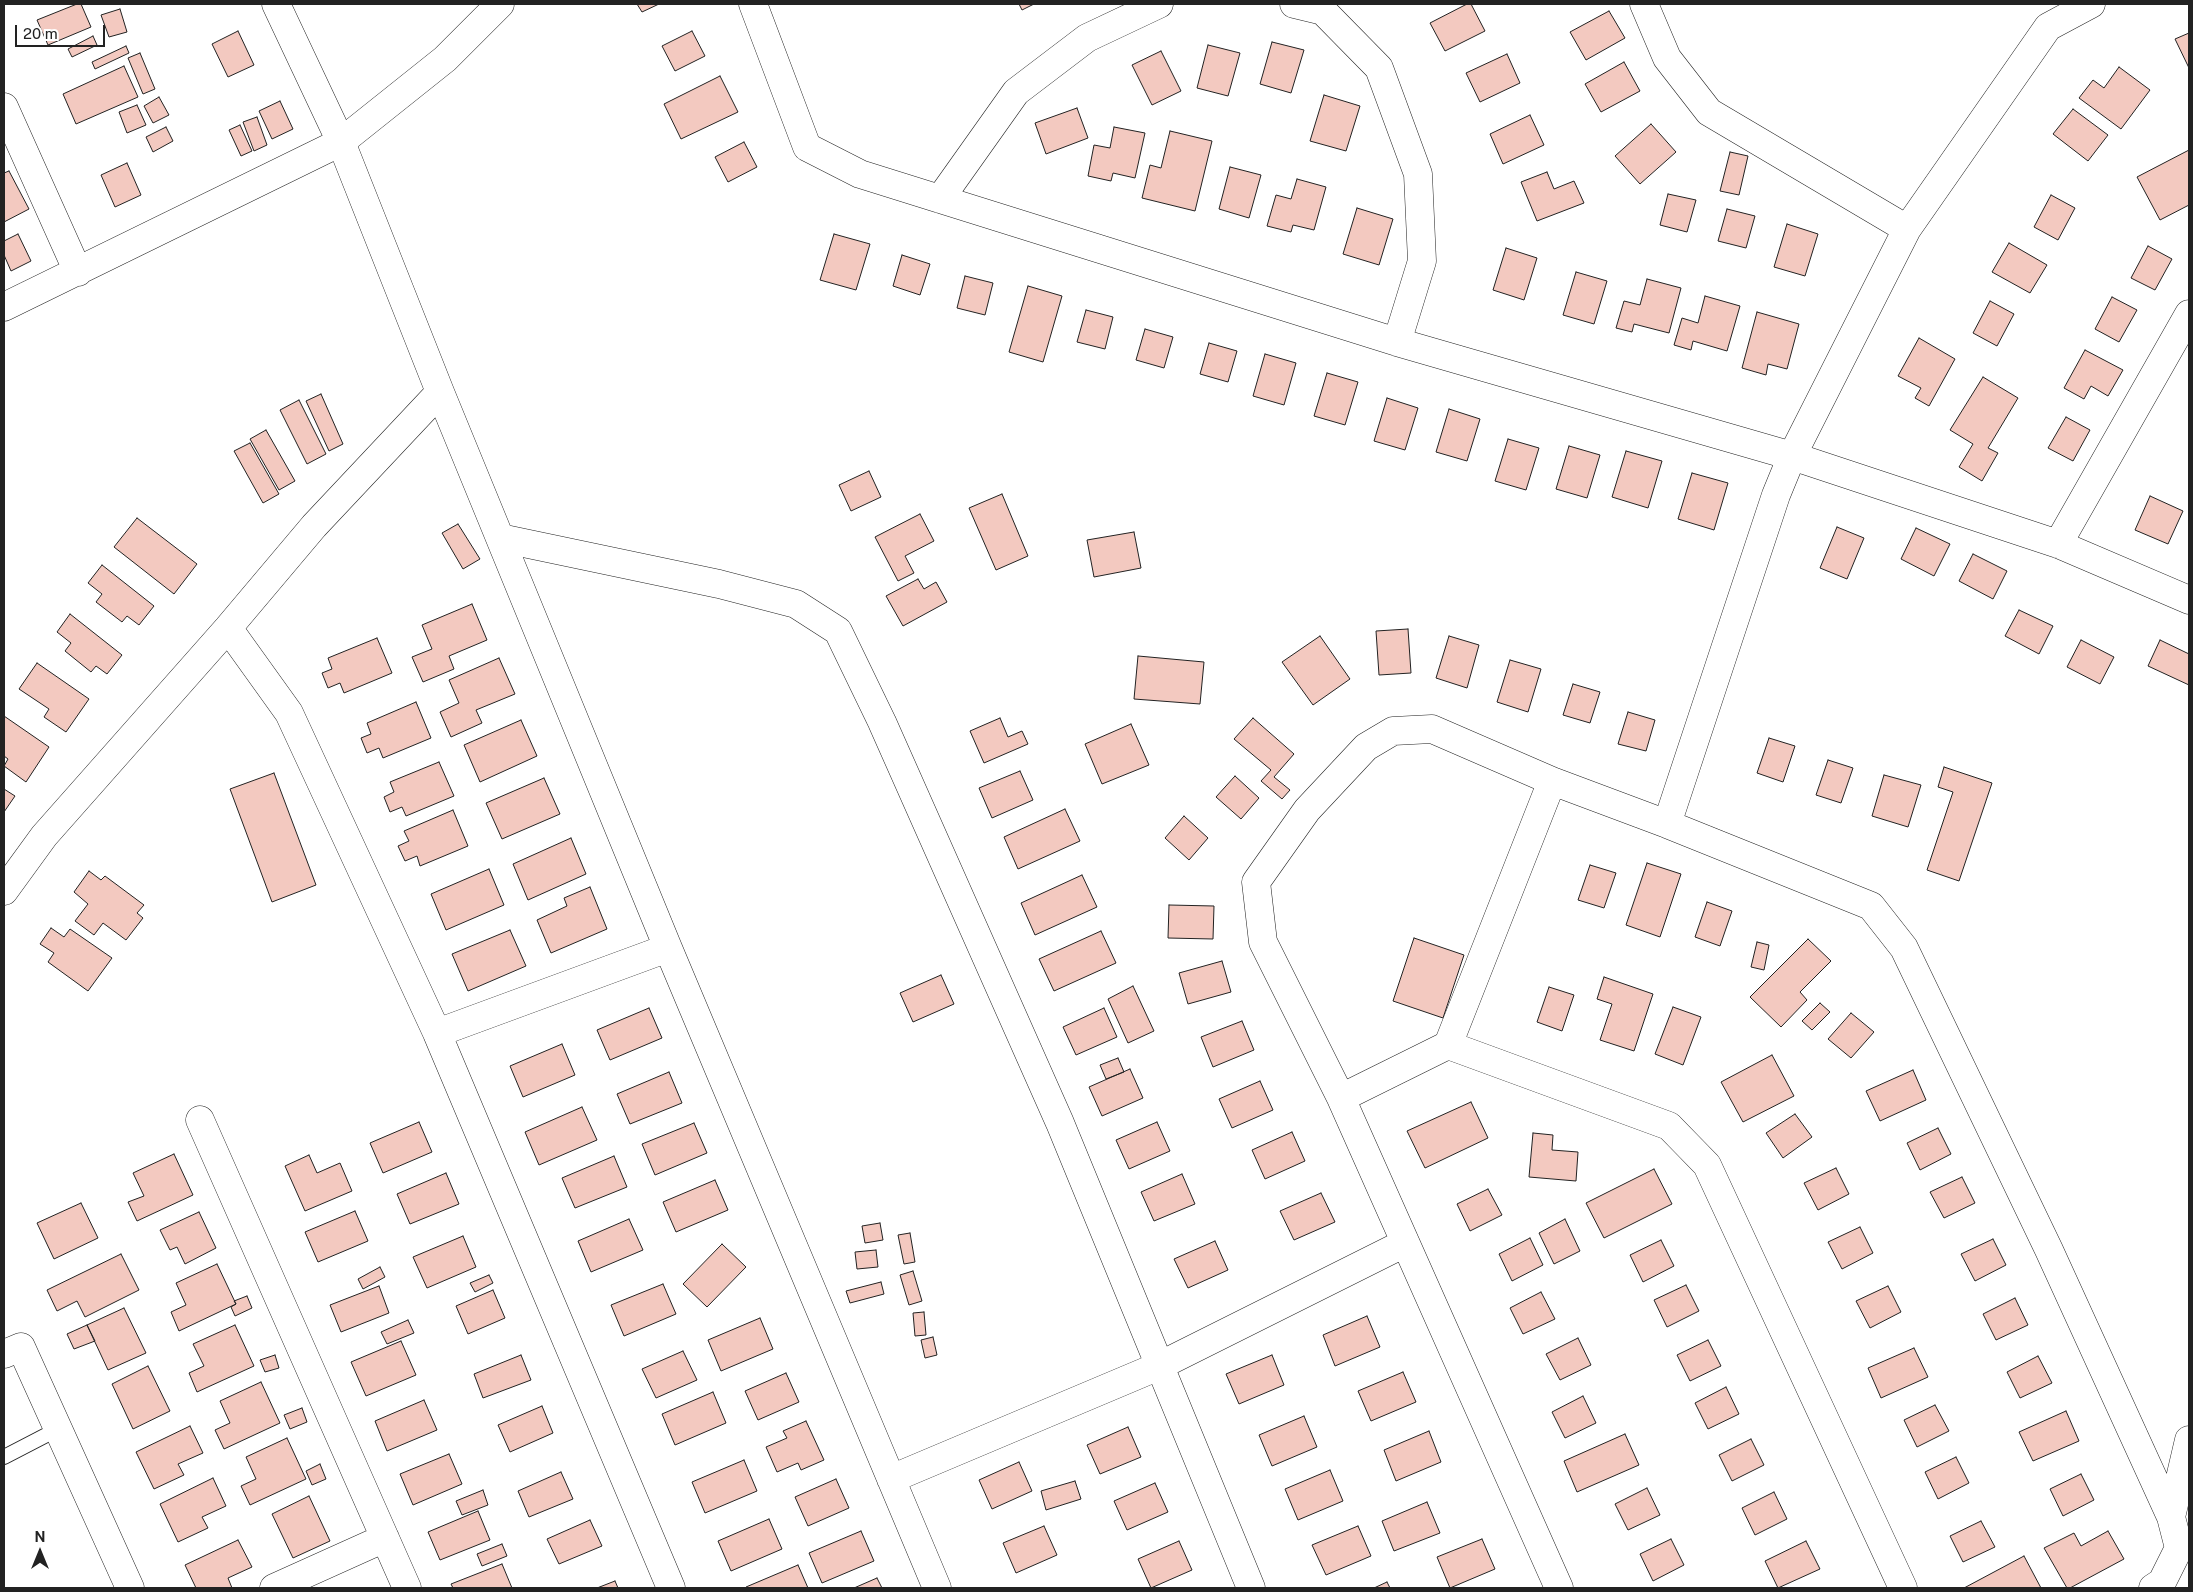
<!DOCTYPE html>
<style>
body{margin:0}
#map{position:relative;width:2193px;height:1592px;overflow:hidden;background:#fff;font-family:"Public Sans",sans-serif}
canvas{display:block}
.frame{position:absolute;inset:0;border:5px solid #222;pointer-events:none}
.north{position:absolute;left:15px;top:1527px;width:50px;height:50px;-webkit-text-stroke:4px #fff;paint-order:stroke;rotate:0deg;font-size:14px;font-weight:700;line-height:20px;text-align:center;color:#222}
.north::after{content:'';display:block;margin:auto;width:18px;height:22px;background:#222;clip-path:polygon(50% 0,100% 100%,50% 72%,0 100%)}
.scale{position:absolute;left:15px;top:25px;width:90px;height:22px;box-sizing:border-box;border:2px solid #222;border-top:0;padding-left:6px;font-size:15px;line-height:18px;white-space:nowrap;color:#222;-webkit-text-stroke:4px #fff;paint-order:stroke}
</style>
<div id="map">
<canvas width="2193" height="1592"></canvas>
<div class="frame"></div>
<div class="north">N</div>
<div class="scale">20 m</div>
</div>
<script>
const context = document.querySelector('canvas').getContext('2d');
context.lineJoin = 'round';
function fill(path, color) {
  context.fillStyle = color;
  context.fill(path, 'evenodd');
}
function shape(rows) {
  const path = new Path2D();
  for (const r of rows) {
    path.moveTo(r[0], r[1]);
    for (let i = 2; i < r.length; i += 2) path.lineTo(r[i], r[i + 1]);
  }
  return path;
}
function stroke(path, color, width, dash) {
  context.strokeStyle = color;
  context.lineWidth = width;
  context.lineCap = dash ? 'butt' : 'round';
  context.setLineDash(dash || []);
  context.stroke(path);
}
const building = shape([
 [77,4,81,4,91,27,48,45,37,20,77,4],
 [637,4,659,4,642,12,637,4],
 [1019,4,1034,4,1022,10,1019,4],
 [1467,4,1471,4,1485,31,1445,51,1430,23,1467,4],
 [120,9,127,32,109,37,101,15,120,9],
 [1609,11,1625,38,1586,60,1570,32,1609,11],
 [238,31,254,65,228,77,212,44,238,31],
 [692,31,705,56,675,71,662,46,692,31],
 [2189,33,2189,68,2175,39,2189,33],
 [93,36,97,45,72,57,68,49,93,36],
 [1272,42,1304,50,1291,93,1260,84,1272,42],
 [1208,45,1240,53,1228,96,1197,88,1208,45],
 [126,46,129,53,95,69,92,62,126,46],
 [1161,51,1181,91,1152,105,1132,65,1161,51],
 [140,53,155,89,143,94,128,58,140,53],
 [1507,54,1520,83,1480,102,1466,73,1507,54],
 [1624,62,1640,91,1601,112,1585,84,1624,62],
 [124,66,138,97,76,124,63,94,124,66],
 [2119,67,2150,90,2121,129,2079,98,2093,80,2104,88,2119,67],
 [720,76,738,112,681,139,664,104,720,76],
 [1324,95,1360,106,1346,151,1310,141,1324,95],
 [159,97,169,115,153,123,144,106,159,97],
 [280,101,293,129,272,139,259,111,280,101],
 [137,105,146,125,127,133,119,112,137,105],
 [1077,108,1088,138,1046,154,1035,123,1077,108],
 [2073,109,2108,135,2088,161,2053,134,2073,109],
 [1530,115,1544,145,1503,164,1490,134,1530,115],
 [257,117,267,145,254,151,243,122,257,117],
 [1651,124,1676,152,1640,184,1615,156,1651,124],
 [240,125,252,151,241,156,229,130,240,125],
 [166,127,173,141,153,152,146,137,166,127],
 [1114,127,1145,133,1135,178,1113,173,1111,181,1088,176,1094,145,1110,148,1114,127],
 [1170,131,1212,141,1195,211,1142,198,1150,165,1161,168,1170,131],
 [744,142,757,167,728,182,715,157,744,142],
 [2189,150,2189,205,2160,220,2137,177,2189,150],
 [1730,152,1748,156,1739,195,1720,191,1730,152],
 [127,163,141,195,115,207,101,175,127,163],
 [1230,167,1261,175,1249,218,1219,209,1230,167],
 [9,171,29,209,4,222,4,173,9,171],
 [1547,172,1554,189,1574,181,1584,203,1537,221,1521,182,1547,172],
 [1297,179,1326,187,1314,230,1293,225,1291,232,1267,226,1276,195,1291,199,1297,179],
 [1668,194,1696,200,1687,232,1660,225,1668,194],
 [2051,195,2075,208,2058,240,2034,227,2051,195],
 [1357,208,1393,219,1379,265,1343,254,1357,208],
 [1727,209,1755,216,1746,248,1718,241,1727,209],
 [1787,224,1818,234,1805,276,1774,267,1787,224],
 [18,234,31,261,11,271,4,255,4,241,18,234],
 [834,234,870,244,856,290,820,280,834,234],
 [2009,243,2047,265,2030,293,1992,272,2009,243],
 [2148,246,2172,259,2155,290,2131,278,2148,246],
 [1506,248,1537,258,1524,300,1493,290,1506,248],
 [902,255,930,264,920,295,893,286,902,255],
 [1576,272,1607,281,1594,324,1563,315,1576,272],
 [965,276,993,283,985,315,957,308,965,276],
 [1647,279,1681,288,1669,333,1634,324,1632,332,1616,328,1624,301,1640,305,1647,279],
 [1028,286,1062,296,1043,362,1009,352,1028,286],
 [1705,296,1740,306,1727,351,1693,341,1691,350,1674,345,1682,318,1698,323,1705,296],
 [2112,297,2137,310,2119,342,2095,329,2112,297],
 [1990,301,2014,314,1997,346,1973,333,1990,301],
 [1086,310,1113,317,1105,349,1077,342,1086,310],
 [1757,312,1799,324,1787,369,1768,364,1766,375,1742,368,1757,312],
 [1145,329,1173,337,1164,368,1136,360,1145,329],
 [1919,338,1955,359,1929,406,1915,398,1921,388,1898,376,1919,338],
 [1209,343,1237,351,1228,382,1200,374,1209,343],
 [2085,350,2123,370,2108,396,2091,386,2084,399,2064,388,2085,350],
 [1265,354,1296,363,1284,405,1253,396,1265,354],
 [1327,373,1358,382,1345,425,1314,416,1327,373],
 [1983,377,2018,398,1988,448,1998,453,1982,481,1959,467,1973,444,1950,430,1983,377],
 [321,394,343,444,329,451,306,401,321,394],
 [1387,398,1418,408,1405,450,1374,441,1387,398],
 [299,400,326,454,307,464,280,410,299,400],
 [1449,409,1480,419,1467,461,1436,452,1449,409],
 [2066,417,2090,430,2073,461,2048,448,2066,417],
 [266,430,295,481,279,490,250,439,266,430],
 [1508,439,1539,448,1526,490,1495,481,1508,439],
 [250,443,279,494,263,503,234,451,250,443],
 [1569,446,1600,455,1587,498,1556,489,1569,446],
 [1626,451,1662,461,1648,508,1612,497,1626,451],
 [869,471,881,497,851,511,839,485,869,471],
 [1692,473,1728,483,1714,530,1678,519,1692,473],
 [1002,494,1028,556,996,570,969,508,1002,494],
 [2150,496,2183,511,2168,544,2135,530,2150,496],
 [920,514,934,541,905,556,914,573,898,581,875,537,920,514],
 [137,518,197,564,174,594,114,547,137,518],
 [458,524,480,559,463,569,442,533,458,524],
 [1837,527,1864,538,1847,579,1820,568,1837,527],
 [1916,528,1950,544,1934,576,1901,559,1916,528],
 [1134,532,1141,568,1094,577,1087,540,1134,532],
 [1973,554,2007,571,1993,599,1959,581,1973,554],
 [102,565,154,606,139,625,127,616,122,622,96,602,102,594,88,583,102,565],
 [918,579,924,589,936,582,947,602,903,626,886,596,918,579],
 [472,604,487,640,449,656,454,669,423,682,412,657,432,649,422,625,472,604],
 [2019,610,2053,626,2039,654,2005,636,2019,610],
 [70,614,122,655,107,674,96,666,91,672,65,651,71,643,57,632,70,614],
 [1408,629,1411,673,1379,675,1376,631,1408,629],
 [1320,636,1350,679,1313,705,1282,662,1320,636],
 [1449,636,1479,645,1467,688,1436,678,1449,636],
 [377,638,392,673,344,693,340,683,328,688,322,673,332,669,328,658,377,638],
 [2081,640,2114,657,2100,684,2067,667,2081,640],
 [2160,640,2189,654,2189,685,2148,666,2160,640],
 [1138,656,1204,662,1200,704,1134,699,1138,656],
 [499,658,515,694,476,710,482,723,451,737,440,712,459,703,449,680,499,658],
 [1510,660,1541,669,1528,712,1497,702,1510,660],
 [37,663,89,699,66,732,44,717,49,709,19,689,37,663],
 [1573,684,1600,692,1590,723,1563,715,1573,684],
 [416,702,431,738,383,758,379,748,367,753,361,738,371,734,367,723,416,702],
 [1628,712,1655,720,1646,751,1618,744,1628,712],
 [4,716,49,747,26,782,4,766,8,759,4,756,4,716],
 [1000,718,1008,737,1022,731,1028,744,984,763,970,731,1000,718],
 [1253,718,1294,754,1274,777,1290,790,1282,799,1261,781,1271,770,1234,739,1253,718],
 [521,720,537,756,480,782,464,745,521,720],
 [1131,724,1149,765,1102,784,1085,744,1131,724],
 [1769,738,1795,746,1783,782,1757,773,1769,738],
 [1828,760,1853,768,1841,803,1816,795,1828,760],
 [439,762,454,796,406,816,402,807,390,812,384,797,394,792,390,782,439,762],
 [1944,767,1992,783,1959,881,1927,870,1953,792,1938,787,1944,767],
 [1020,771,1033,800,992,818,979,788,1020,771],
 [274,773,316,885,272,902,230,789,274,773],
 [1884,775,1921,785,1908,827,1872,816,1884,775],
 [1235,776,1259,798,1241,819,1216,797,1235,776],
 [544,778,560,814,502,839,486,803,544,778],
 [4,789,15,796,4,812,4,789],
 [1065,809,1080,841,1018,869,1004,837,1065,809],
 [453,810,468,846,420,866,417,856,405,861,398,846,409,841,404,831,453,810],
 [1184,816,1208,838,1189,860,1165,838,1184,816],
 [571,838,586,874,528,900,513,864,571,838],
 [1647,863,1681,874,1660,937,1626,925,1647,863],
 [1590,865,1616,873,1604,908,1578,900,1590,865],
 [489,869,504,905,446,930,431,894,489,869],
 [89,871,101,880,105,876,144,905,137,913,143,918,126,940,103,923,94,935,75,921,88,904,74,892,89,871],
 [1082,875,1097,907,1035,935,1021,903,1082,875],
 [590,887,607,929,551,953,537,920,567,906,564,898,590,887],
 [1707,902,1732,911,1720,946,1695,937,1707,902],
 [1169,905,1214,906,1213,939,1168,938,1169,905],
 [51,928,64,937,70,929,112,958,88,991,48,962,54,953,40,944,51,928],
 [510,930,526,966,468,991,452,954,510,930],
 [1101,931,1116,963,1054,991,1039,959,1101,931],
 [1414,938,1464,955,1443,1018,1393,1001,1414,938],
 [1808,939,1831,961,1800,992,1807,1000,1781,1027,1750,997,1808,939],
 [1757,942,1769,945,1764,970,1751,967,1757,942],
 [1222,961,1231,992,1188,1004,1179,973,1222,961],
 [941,975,954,1004,913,1022,900,993,941,975],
 [1604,977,1653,994,1634,1051,1600,1040,1612,1004,1597,999,1604,977],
 [1133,986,1154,1031,1128,1043,1108,999,1133,986],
 [1549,987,1574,995,1562,1031,1537,1022,1549,987],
 [1820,1003,1830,1012,1812,1030,1802,1021,1820,1003],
 [1673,1007,1701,1017,1683,1065,1655,1054,1673,1007],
 [649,1008,662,1038,610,1060,597,1030,649,1008],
 [1104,1008,1117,1037,1076,1055,1063,1027,1104,1008],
 [1851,1013,1874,1032,1851,1058,1828,1039,1851,1013],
 [1242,1021,1254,1050,1213,1067,1201,1037,1242,1021],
 [562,1044,575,1075,523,1097,510,1066,562,1044],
 [1772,1055,1794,1096,1743,1122,1721,1082,1772,1055],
 [1118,1058,1124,1072,1106,1079,1100,1065,1118,1058],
 [1130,1069,1143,1098,1102,1116,1089,1087,1130,1069],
 [1913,1070,1926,1100,1880,1121,1866,1091,1913,1070],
 [669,1072,682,1103,630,1124,617,1094,669,1072],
 [1260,1081,1273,1110,1232,1128,1219,1099,1260,1081],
 [1471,1102,1488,1138,1425,1168,1407,1131,1471,1102],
 [582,1107,597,1140,539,1165,525,1132,582,1107],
 [1795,1114,1812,1137,1783,1158,1766,1133,1795,1114],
 [419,1122,432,1152,383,1173,370,1143,419,1122],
 [1157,1122,1170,1151,1129,1169,1116,1140,1157,1122],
 [694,1123,707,1153,655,1175,642,1144,694,1123],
 [1938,1128,1951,1154,1920,1170,1907,1143,1938,1128],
 [1292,1132,1305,1161,1265,1179,1252,1150,1292,1132],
 [1533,1133,1553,1135,1552,1150,1578,1152,1576,1181,1529,1177,1533,1133],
 [174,1154,193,1195,137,1221,128,1202,144,1196,133,1173,174,1154],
 [309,1155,317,1173,340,1163,352,1191,305,1211,285,1166,309,1155],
 [614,1156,627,1187,575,1208,562,1178,614,1156],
 [1836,1168,1849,1194,1818,1210,1804,1183,1836,1168],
 [1654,1169,1672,1204,1604,1238,1586,1203,1654,1169],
 [446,1173,459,1204,410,1224,397,1194,446,1173],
 [1182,1174,1195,1204,1154,1221,1141,1192,1182,1174],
 [1962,1177,1975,1203,1944,1218,1930,1192,1962,1177],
 [715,1180,728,1210,676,1232,663,1202,715,1180],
 [1488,1189,1502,1215,1470,1231,1457,1204,1488,1189],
 [1321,1193,1335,1222,1294,1240,1280,1211,1321,1193],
 [81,1203,98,1238,54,1259,37,1223,81,1203],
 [355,1211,368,1241,318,1262,305,1232,355,1211],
 [199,1212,216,1248,185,1264,177,1247,170,1250,160,1230,199,1212],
 [629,1219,643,1250,591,1272,578,1241,629,1219],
 [1565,1219,1580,1251,1554,1264,1539,1233,1565,1219],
 [880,1223,883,1240,865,1243,862,1226,880,1223],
 [1860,1227,1873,1253,1842,1269,1828,1242,1860,1227],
 [910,1233,915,1262,904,1264,898,1235,910,1233],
 [463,1236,476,1267,427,1288,413,1257,463,1236],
 [1530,1238,1543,1265,1512,1281,1499,1254,1530,1238],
 [1993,1239,2006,1265,1975,1281,1961,1254,1993,1239],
 [1661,1240,1674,1266,1643,1282,1630,1255,1661,1240],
 [1215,1241,1228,1270,1188,1288,1174,1259,1215,1241],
 [722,1244,746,1267,707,1307,683,1284,722,1244],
 [876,1250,878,1267,857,1269,855,1252,876,1250],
 [121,1254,139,1290,85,1317,77,1301,57,1311,47,1290,121,1254],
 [217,1264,236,1304,179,1331,171,1312,186,1305,176,1283,217,1264],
 [380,1267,385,1277,363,1289,358,1279,380,1267],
 [913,1271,922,1301,909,1305,900,1275,913,1271],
 [489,1275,493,1283,475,1292,470,1283,489,1275],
 [881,1282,884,1294,850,1303,846,1291,881,1282],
 [663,1284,676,1314,624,1336,611,1305,663,1284],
 [1686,1285,1699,1311,1667,1327,1654,1300,1686,1285],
 [379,1286,389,1313,341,1332,330,1305,379,1286],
 [1888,1286,1901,1312,1870,1328,1856,1301,1888,1286],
 [493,1290,505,1318,468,1334,456,1306,493,1290],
 [1541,1292,1555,1319,1523,1334,1510,1308,1541,1292],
 [247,1296,252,1308,235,1316,231,1307,236,1304,234,1301,247,1296],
 [2015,1298,2028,1325,1996,1340,1983,1314,2015,1298],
 [124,1308,146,1353,108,1370,87,1325,124,1308],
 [924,1312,926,1335,915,1336,913,1313,924,1312],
 [1367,1316,1380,1347,1335,1366,1323,1335,1367,1316],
 [760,1318,773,1349,721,1371,708,1340,760,1318],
 [408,1320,414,1333,387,1344,381,1332,408,1320],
 [87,1325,95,1341,74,1349,67,1334,87,1325],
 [235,1325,254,1366,197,1392,189,1373,204,1366,193,1344,235,1325],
 [933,1337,937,1355,925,1358,921,1340,933,1337],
 [1578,1338,1591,1365,1560,1380,1546,1354,1578,1338],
 [1708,1340,1721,1366,1690,1381,1677,1355,1708,1340],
 [401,1341,416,1375,366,1396,351,1362,401,1341],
 [1914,1348,1928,1377,1881,1398,1868,1368,1914,1348],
 [683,1351,697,1380,656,1398,642,1369,683,1351],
 [275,1355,279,1368,265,1372,260,1360,275,1355],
 [521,1355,531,1380,483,1398,474,1374,521,1355],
 [1272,1355,1284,1385,1239,1404,1226,1374,1272,1355],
 [2038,1356,2052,1383,2020,1398,2007,1372,2038,1356],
 [148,1366,170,1411,133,1429,112,1384,148,1366],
 [1403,1372,1416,1402,1371,1421,1358,1391,1403,1372],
 [786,1373,799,1402,758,1420,745,1391,786,1373],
 [261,1382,280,1423,224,1449,215,1430,230,1423,220,1401,261,1382],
 [1726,1387,1739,1414,1708,1429,1695,1403,1726,1387],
 [713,1392,726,1423,675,1445,662,1414,713,1392],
 [1583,1396,1596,1423,1565,1438,1552,1412,1583,1396],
 [424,1400,437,1430,387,1451,375,1421,424,1400],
 [1935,1405,1949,1431,1917,1447,1904,1420,1935,1405],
 [542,1406,553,1433,510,1452,498,1425,542,1406],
 [302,1408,307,1422,290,1429,284,1415,302,1408],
 [2066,1411,2079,1441,2033,1461,2019,1432,2066,1411],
 [1304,1416,1317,1447,1272,1466,1259,1435,1304,1416],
 [806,1421,824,1460,801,1470,798,1463,777,1472,766,1447,787,1438,783,1431,806,1421],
 [190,1426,203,1453,178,1464,184,1475,154,1489,136,1452,190,1426],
 [1128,1427,1141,1457,1100,1474,1087,1445,1128,1427],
 [1429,1431,1441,1462,1396,1481,1384,1450,1429,1431],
 [1625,1434,1639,1465,1577,1492,1564,1461,1625,1434],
 [287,1438,306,1479,250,1505,241,1486,256,1479,246,1457,287,1438],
 [1751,1439,1764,1465,1732,1481,1719,1455,1751,1439],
 [449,1454,462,1484,413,1505,400,1474,449,1454],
 [1956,1457,1969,1483,1938,1499,1925,1472,1956,1457],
 [744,1460,757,1491,705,1513,692,1482,744,1460],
 [1019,1462,1032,1491,992,1509,979,1480,1019,1462],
 [320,1464,326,1479,312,1485,306,1471,320,1464],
 [1330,1470,1343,1501,1298,1520,1285,1489,1330,1470],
 [561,1472,573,1499,529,1517,518,1491,561,1472],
 [2081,1474,2094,1500,2063,1516,2050,1489,2081,1474],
 [213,1478,226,1506,202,1517,208,1528,178,1542,160,1504,213,1478],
 [836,1479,849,1508,808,1526,795,1497,836,1479],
 [1075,1481,1081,1499,1046,1510,1041,1491,1075,1481],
 [1155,1483,1168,1512,1127,1530,1114,1501,1155,1483],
 [1647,1488,1660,1515,1628,1530,1615,1504,1647,1488],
 [483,1490,488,1505,462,1515,456,1501,483,1490],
 [1774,1492,1787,1519,1755,1535,1742,1508,1774,1492],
 [309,1496,330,1541,293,1558,272,1514,309,1496],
 [1427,1502,1440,1533,1394,1551,1382,1521,1427,1502],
 [478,1511,490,1540,440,1560,428,1532,478,1511],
 [769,1519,782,1549,731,1571,718,1541,769,1519],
 [590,1520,602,1546,559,1564,547,1539,590,1520],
 [1981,1521,1995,1547,1963,1562,1950,1536,1981,1521],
 [1044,1526,1057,1555,1016,1573,1003,1543,1044,1526],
 [1358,1526,1371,1556,1326,1575,1312,1545,1358,1526],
 [861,1531,874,1561,822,1583,809,1553,861,1531],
 [2108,1531,2124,1559,2070,1588,2067,1588,2044,1548,2074,1533,2081,1546,2108,1531],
 [1482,1539,1495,1569,1450,1588,1437,1557,1482,1539],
 [1671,1539,1684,1565,1653,1581,1640,1554,1671,1539],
 [238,1540,252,1567,228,1578,232,1588,196,1588,185,1565,238,1540],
 [1179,1541,1192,1570,1151,1588,1138,1559,1179,1541],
 [1806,1541,1820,1569,1778,1588,1765,1561,1806,1541],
 [502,1544,507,1556,482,1566,477,1554,502,1544],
 [2024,1556,2041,1588,1964,1588,2024,1556],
 [502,1564,512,1588,453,1588,451,1584,502,1564],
 [798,1565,808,1588,746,1588,746,1587,798,1565],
 [877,1578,882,1588,854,1588,877,1578],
 [615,1581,618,1588,597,1588,615,1581],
 [1387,1582,1390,1588,1374,1588,1387,1582]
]);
fill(building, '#f3c9c0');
stroke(building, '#222', 1);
const lane = shape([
 [4,1457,58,1429]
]);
const street = shape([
 [276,4,341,142,440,392,668,948,937,1588],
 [753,4,807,147,860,174,1397,342,1792,456,2058,544,2189,600],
 [1294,4,1323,11,1379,68,1418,174,1422,261,1397,342],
 [1644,4,1667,58,1709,112,1907,229],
 [4,107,78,272],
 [940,199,1016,92,1087,38,1159,4],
 [4,307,341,142,445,59,500,4],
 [500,538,719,584,796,604,838,631,882,722,1060,1123,1251,1588],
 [2058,544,2189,314],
 [228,628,289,713,437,1033,671,1588],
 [1552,781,1448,1045,1341,1098,1559,1588],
 [1667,824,1776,495,1792,456,1907,229,2048,27,2091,4],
 [4,891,44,836,228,628,314,526,440,392],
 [437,1033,668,948],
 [1448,1045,1669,1126,1707,1165,1903,1588],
 [1341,1098,1263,942,1256,882,1307,810,1366,747,1393,731,1432,729,1552,781,1667,824,1871,906,1904,948,2049,1250,2171,1517,2179,1548,2162,1582,2153,1588],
 [200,1120,407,1588],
 [4,1354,21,1347,130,1588],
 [891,1479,1159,1366,1405,1243],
 [2171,1517,2189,1440],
 [274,1588,385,1538]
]);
stroke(lane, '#222', 16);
stroke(street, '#222', 29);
stroke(lane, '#fff', 14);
stroke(street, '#fff', 28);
</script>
